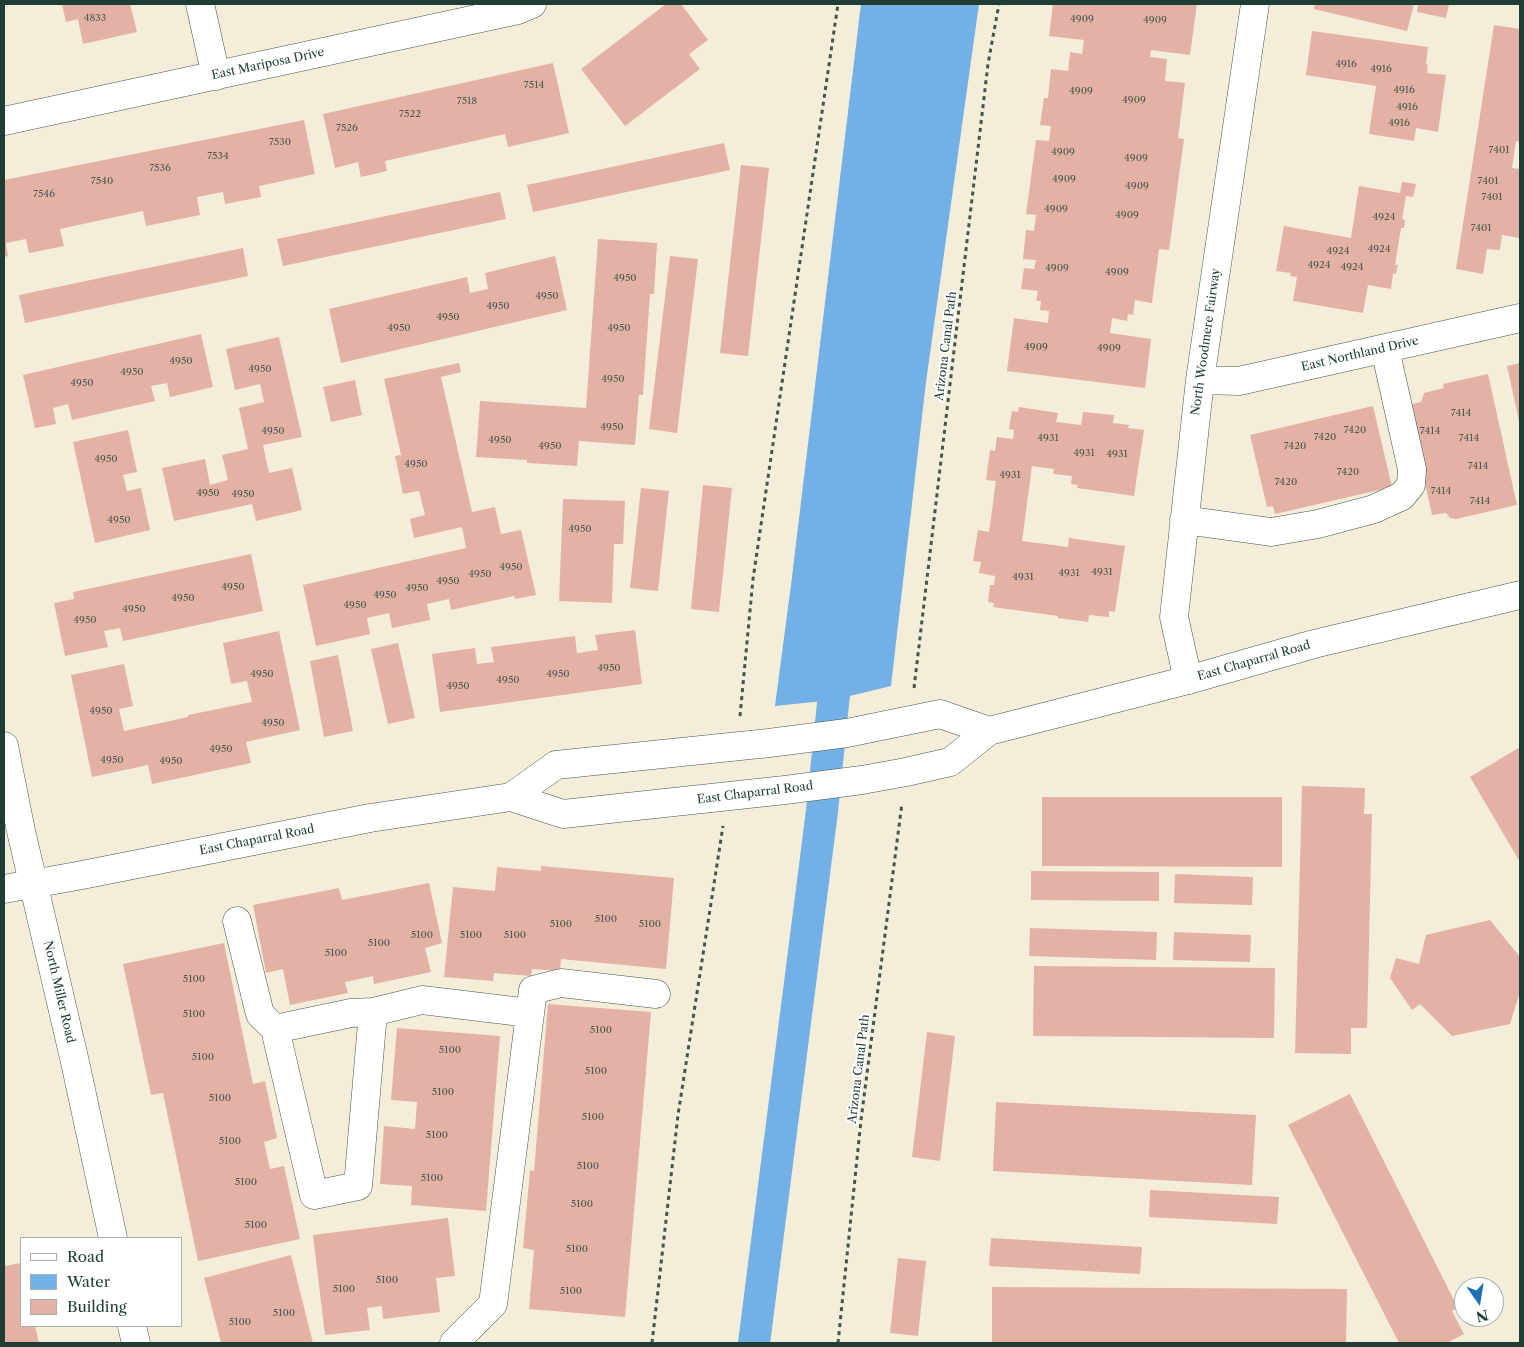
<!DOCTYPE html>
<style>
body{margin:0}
#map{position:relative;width:1524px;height:1347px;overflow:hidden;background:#f4edda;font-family:"Libre Caslon Text",serif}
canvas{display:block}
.frame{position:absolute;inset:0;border:5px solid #1f3d34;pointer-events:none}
.legend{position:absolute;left:20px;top:1237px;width:162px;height:90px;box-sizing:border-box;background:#fff;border:1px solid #a5b1ae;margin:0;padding:6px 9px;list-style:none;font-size:15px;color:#1f3d34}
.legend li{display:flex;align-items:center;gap:10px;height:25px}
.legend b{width:25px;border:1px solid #a5b1ae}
.north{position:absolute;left:1454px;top:1277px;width:50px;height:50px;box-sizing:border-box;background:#fff;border:1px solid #a5b1ae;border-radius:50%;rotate:167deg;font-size:14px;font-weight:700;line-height:20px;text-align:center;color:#1f3d34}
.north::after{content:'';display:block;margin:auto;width:18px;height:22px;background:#1f6fb2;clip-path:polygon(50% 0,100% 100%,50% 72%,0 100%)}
</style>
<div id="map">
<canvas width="1524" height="1347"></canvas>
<div class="frame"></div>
<ul class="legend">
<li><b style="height:6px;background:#fff"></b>Road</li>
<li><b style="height:14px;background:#72b0e5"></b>Water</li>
<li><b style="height:14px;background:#e4b2a5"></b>Building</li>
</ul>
<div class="north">N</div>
</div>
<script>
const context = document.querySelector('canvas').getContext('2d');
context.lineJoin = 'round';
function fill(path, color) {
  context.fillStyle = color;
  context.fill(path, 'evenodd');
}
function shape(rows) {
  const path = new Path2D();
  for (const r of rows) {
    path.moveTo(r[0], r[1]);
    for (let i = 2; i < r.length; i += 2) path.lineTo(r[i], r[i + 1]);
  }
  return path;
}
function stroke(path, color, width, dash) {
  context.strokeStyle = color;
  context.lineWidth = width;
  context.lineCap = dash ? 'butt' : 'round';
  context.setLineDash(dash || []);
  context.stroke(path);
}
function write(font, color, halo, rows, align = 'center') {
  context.font = font + ' "Libre Caslon Text",serif';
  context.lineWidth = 4;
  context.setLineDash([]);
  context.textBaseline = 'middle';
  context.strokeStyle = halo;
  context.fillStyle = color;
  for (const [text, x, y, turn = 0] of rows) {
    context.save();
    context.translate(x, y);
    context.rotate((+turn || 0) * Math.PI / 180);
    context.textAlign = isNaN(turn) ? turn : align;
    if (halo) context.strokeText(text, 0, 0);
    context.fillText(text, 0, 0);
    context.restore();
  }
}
fill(shape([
 [861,4,979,4,926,382,891,686,833,700,775,706,791,585]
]), '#72b0e5');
stroke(shape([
 [754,1343,822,811,838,655]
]), '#72b0e5', 32);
fill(shape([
 [62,4,130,4,137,32,83,44,78,19,66,22],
 [666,4,681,4,708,40,689,54,700,69,625,126,581,69],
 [1053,4,1197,4,1190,55,1151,50,1150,57,1167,59,1165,81,1185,83,1178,138,1184,139,1169,250,1159,249,1152,303,1135,300,1133,315,1128,314,1127,321,1112,318,1110,333,1151,339,1145,388,1007,371,1014,318,1048,323,1049,311,1040,310,1041,301,1036,301,1038,291,1021,289,1024,268,1034,269,1036,260,1023,259,1026,230,1034,231,1036,215,1026,214,1036,140,1049,141,1051,126,1040,125,1044,98,1048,98,1051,69,1068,71,1070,52,1082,54,1084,40,1049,36],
 [1315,4,1414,4,1407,31,1314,9],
 [1418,4,1449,4,1446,18,1417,12],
 [1494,25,1520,29,1520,142,1516,141,1512,168,1520,169,1520,238,1502,235,1500,250,1487,249,1483,274,1456,269],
 [1312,31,1428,47,1426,64,1428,65,1427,73,1446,75,1438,132,1416,128,1414,141,1369,134,1376,86,1306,75],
 [553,63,569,133,508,147,505,134,385,161,387,171,361,177,358,162,335,168,323,114],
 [304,120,315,174,259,186,261,197,225,204,223,192,197,197,200,215,146,226,143,211,60,229,64,246,29,253,26,239,6,243,8,256,4,257,4,180],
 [724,143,730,170,533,212,527,185],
 [741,165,769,168,748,356,720,353],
 [1402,182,1416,184,1413,197,1406,196,1402,219,1405,220,1404,228,1401,228,1395,265,1398,265,1396,274,1393,273,1391,289,1368,285,1363,313,1293,301,1297,277,1290,276,1291,273,1276,271,1284,226,1351,238,1359,186,1400,193],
 [500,192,506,219,283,266,277,239],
 [598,239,657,243,654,294,650,294,643,395,639,395,635,445,579,441,577,466,527,463,527,460,476,457,480,401,586,408],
 [243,248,248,276,25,323,19,295],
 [555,256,567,310,341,363,329,309,467,277,470,293,488,289,485,273],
 [670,256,698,259,677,433,649,429],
 [201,334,213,387,170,397,167,383,151,386,155,401,72,420,68,404,53,408,56,424,35,428,23,375],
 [279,337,302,437,263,445,269,473,292,468,302,510,256,521,252,504,174,521,162,468,205,459,210,485,228,480,222,455,248,449,239,408,264,402,260,384,235,390,226,349],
 [459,363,461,372,441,377,472,512,495,507,501,534,521,530,536,595,515,599,514,596,451,610,449,599,427,604,430,620,392,628,389,613,367,618,370,634,316,646,303,585,466,548,462,527,414,538,410,519,425,515,419,491,403,494,395,456,401,455,384,379],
 [1520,363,1520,421,1519,421,1507,366],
 [1488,374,1517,505,1456,519,1450,518,1446,513,1432,515,1408,405,1421,402,1424,393,1444,388,1443,384],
 [355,380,362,415,331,422,323,387],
 [1373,406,1392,487,1275,514,1273,506,1267,507,1250,435],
 [1019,407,1058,413,1056,422,1081,425,1083,412,1114,415,1113,423,1129,425,1128,428,1144,430,1134,496,1077,488,1078,485,1071,484,1072,476,1053,474,1054,469,1032,466,1022,541,1068,547,1069,538,1125,546,1115,612,1109,611,1109,617,1089,615,1088,622,1058,618,1058,616,993,607,994,603,988,602,990,585,994,585,995,576,979,573,981,562,973,561,978,530,989,532,996,481,986,480,990,450,995,451,997,437,1013,439,1014,430,1009,429,1012,411,1018,412],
 [128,430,137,472,123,475,127,491,141,488,150,530,95,543,73,442],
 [703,485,732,488,719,612,691,609],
 [641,488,669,491,658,591,630,588],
 [563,499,625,501,623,544,614,544,612,603,559,601],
 [251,554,263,611,123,641,120,628,104,631,108,647,65,656,54,603,74,599,73,592],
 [635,630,642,684,440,712,432,654,475,648,477,664,494,662,491,647,575,636,577,653,598,650,595,635],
 [279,631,300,730,246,742,251,763,152,784,148,765,92,777,71,675,124,664,133,706,119,709,124,731,188,717,188,715,252,702,247,681,231,684,223,643],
 [398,643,415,718,388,724,371,649],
 [338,655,353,731,324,737,310,661],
 [1520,747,1520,862,1470,777],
 [1302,786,1365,788,1364,814,1372,814,1367,1028,1351,1028,1351,1054,1295,1053],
 [1042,797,1282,797,1282,867,1042,866],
 [541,866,674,878,666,969,561,959,560,971,532,969,531,976,494,973,493,981,444,977,453,887,495,891,497,867,541,871],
 [1031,871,1159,872,1159,901,1031,900],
 [1175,874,1253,877,1252,905,1174,903],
 [429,883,442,943,425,948,431,972,374,984,373,976,345,982,348,993,290,1005,283,969,266,973,253,905,339,888,342,900],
 [1490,920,1520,957,1520,992,1510,1024,1452,1036,1420,1004,1412,1010,1390,978,1396,958,1419,964,1426,935],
 [1030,928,1157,932,1156,960,1029,956],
 [1174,932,1251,935,1250,962,1173,960],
 [224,943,253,1084,265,1081,277,1138,264,1142,270,1169,284,1166,300,1239,198,1261,163,1093,151,1095,123,964],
 [1034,966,1275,968,1274,1038,1033,1036],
 [548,1004,651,1012,625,1317,529,1309,534,1250,523,1248,530,1170,534,1171],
 [397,1028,500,1036,486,1211,411,1205,412,1186,380,1184,384,1126,415,1129,417,1102,391,1100],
 [927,1032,955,1036,940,1161,912,1157],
 [1350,1094,1458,1308,1452,1311,1464,1334,1447,1343,1399,1343,1288,1125],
 [996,1102,1256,1115,1252,1185,993,1171],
 [1150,1190,1279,1197,1277,1224,1149,1217],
 [448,1218,455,1276,436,1278,440,1312,383,1319,382,1306,367,1308,370,1330,325,1335,313,1235],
 [991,1238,1142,1247,1140,1274,989,1266],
 [291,1255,313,1343,221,1343,204,1278],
 [898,1258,926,1261,918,1336,890,1333],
 [21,1263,21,1326,35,1326,39,1343,4,1343,4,1266],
 [992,1287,1347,1289,1346,1343,992,1343]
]), '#e4b2a5');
const minor = shape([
 [200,4,216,76],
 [4,121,518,10,532,4],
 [1200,380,1239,381,1520,318],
 [1184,520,1271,532,1318,524,1374,509,1402,496,1411,485,1412,469,1385,349],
 [1188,680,1174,617,1200,380,1255,4],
 [4,746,21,831,75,1062,113,1238],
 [237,921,260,1014,275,1029,314,1195,358,1186,373,1012],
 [275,1029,351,1013,373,1012,422,1000,530,1013],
 [132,1326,136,1343],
 [454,1343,493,1304,533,990,561,983,656,994]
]);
const major = shape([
 [511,797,556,765,769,743,847,733,940,714,989,731],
 [4,889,77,876,370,818,511,797,563,814,785,790,862,780,906,772,950,762,989,731,1188,680,1314,644,1520,595]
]);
stroke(minor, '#3f574d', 29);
stroke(major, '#3f574d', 29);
stroke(shape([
 [914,688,988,64,999,4],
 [740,716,753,579,838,4],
 [652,1343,678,1115,723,826],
 [838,1343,861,1120,902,803]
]), '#3f574d', 3, [4, 4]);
stroke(minor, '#fff', 28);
stroke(major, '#fff', 28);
write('10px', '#505a50', null, [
 ["4833",95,18],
 ["4909",1082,19],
 ["4909",1155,20],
 ["4916",1346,64],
 ["4916",1381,69],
 ["7514",534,85],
 ["4916",1404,90],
 ["4909",1081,91],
 ["4909",1134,100],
 ["7518",467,101],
 ["4916",1407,107],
 ["7522",410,114],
 ["4916",1399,123],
 ["7526",347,128],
 ["7530",280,142],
 ["7401",1499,150],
 ["4909",1063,152],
 ["7534",218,156],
 ["4909",1136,158],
 ["7536",160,168],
 ["4909",1064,179],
 ["7540",102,181],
 ["7401",1488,181],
 ["4909",1137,186],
 ["7546",44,194],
 ["7401",1492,197],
 ["4909",1056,209],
 ["4909",1127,215],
 ["4924",1384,217],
 ["7401",1481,228],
 ["4924",1379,249],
 ["4924",1338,251],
 ["4924",1319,265],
 ["4924",1352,267],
 ["4909",1057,268],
 ["4909",1117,272],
 ["4950",625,278],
 ["4950",547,296],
 ["4950",498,306],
 ["4950",448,317],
 ["4950",399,328],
 ["4950",619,328],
 ["4909",1036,347],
 ["4909",1109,348],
 ["4950",181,361],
 ["4950",260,369],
 ["4950",132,372],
 ["4950",613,379],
 ["4950",82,383],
 ["7414",1461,413],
 ["4950",612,427],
 ["7420",1355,430],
 ["4950",273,431],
 ["7414",1430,431],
 ["7420",1325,437],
 ["4931",1048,438],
 ["7414",1469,438],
 ["4950",500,440],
 ["4950",550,446],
 ["7420",1295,446],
 ["4931",1084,453],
 ["4931",1117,454],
 ["4950",106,459],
 ["4950",416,464],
 ["7414",1478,466],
 ["7420",1348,472],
 ["4931",1010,475],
 ["7420",1286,482],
 ["7414",1441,491],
 ["4950",208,493],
 ["4950",243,494],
 ["7414",1480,501],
 ["4950",119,520],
 ["4950",580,529],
 ["4950",511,567],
 ["4931",1102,572],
 ["4931",1069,573],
 ["4950",480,574],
 ["4931",1023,577],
 ["4950",448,581],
 ["4950",233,587],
 ["4950",417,588],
 ["4950",385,595],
 ["4950",183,598],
 ["4950",355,605],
 ["4950",134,609],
 ["4950",85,620],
 ["4950",609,668],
 ["4950",262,674],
 ["4950",558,674],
 ["4950",508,680],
 ["4950",458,686],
 ["4950",101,711],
 ["4950",273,723],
 ["4950",221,749],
 ["4950",112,760],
 ["4950",171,761],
 ["5100",606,919],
 ["5100",561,924],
 ["5100",650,924],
 ["5100",422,935],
 ["5100",471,935],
 ["5100",515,935],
 ["5100",379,943],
 ["5100",336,953],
 ["5100",194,979],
 ["5100",194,1014],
 ["5100",601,1030],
 ["5100",450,1050],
 ["5100",203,1057],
 ["5100",596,1071],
 ["5100",443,1092],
 ["5100",220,1098],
 ["5100",593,1117],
 ["5100",437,1135],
 ["5100",230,1141],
 ["5100",588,1166],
 ["5100",432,1178],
 ["5100",246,1182],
 ["5100",582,1204],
 ["5100",256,1225],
 ["5100",577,1249],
 ["5100",387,1280],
 ["5100",344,1289],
 ["5100",571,1291],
 ["5100",284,1313],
 ["5100",240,1322]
]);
write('12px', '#1f3d34', '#fff', [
 ["East Mariposa Drive",268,64,-12],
 ["North Woodmere Fairway",1206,342,-82],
 ["Arizona Canal Path",946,346,-83],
 ["East Northland Drive",1360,354,-13],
 ["East Chaparral Road",1254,661,-16],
 ["East Chaparral Road",755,793,-7],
 ["East Chaparral Road",257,840,-11],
 ["North Miller Road",59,992,77],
 ["Arizona Canal Path",859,1069,-83]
]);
</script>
